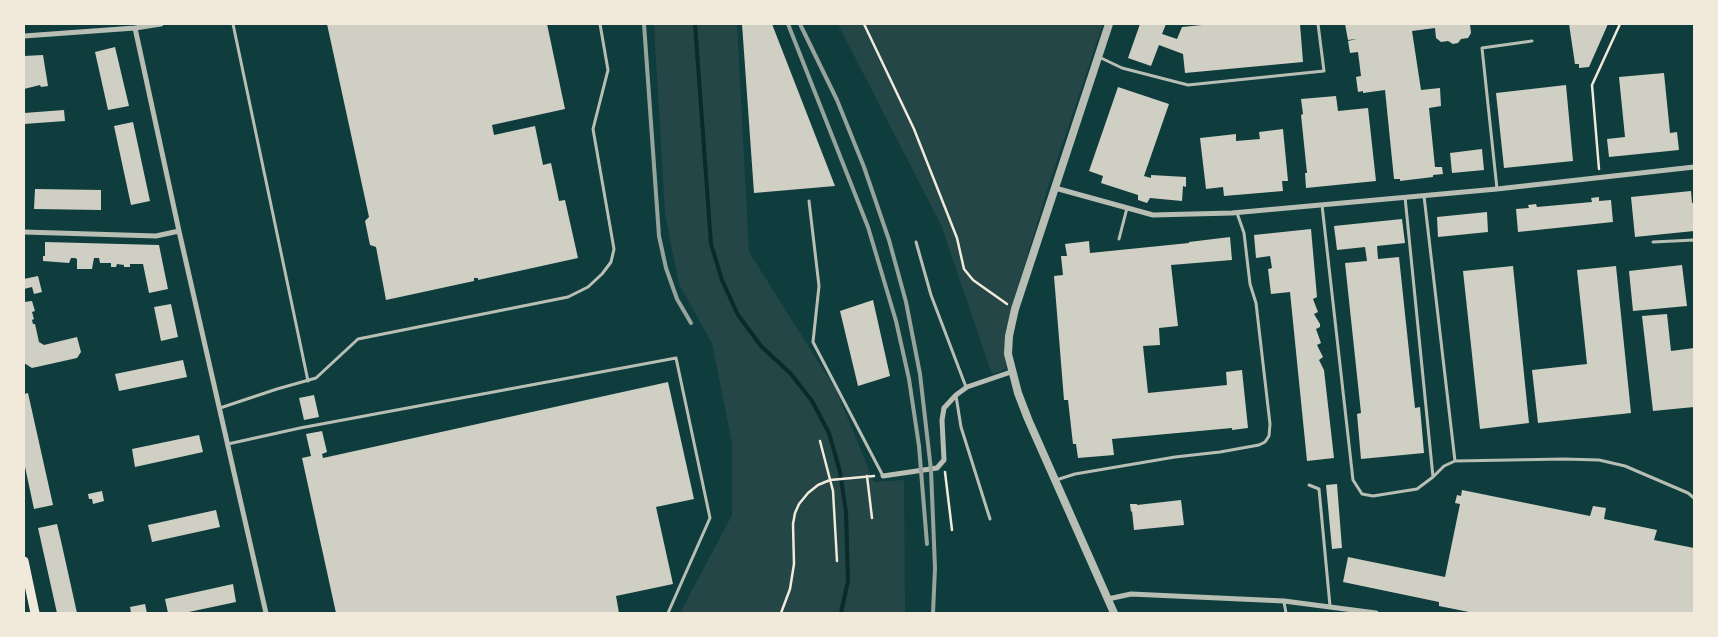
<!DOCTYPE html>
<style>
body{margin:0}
#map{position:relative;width:1718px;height:637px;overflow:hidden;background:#0f3d3e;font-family:Raleway,sans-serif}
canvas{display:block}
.frame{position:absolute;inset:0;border:25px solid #f1e9da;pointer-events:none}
</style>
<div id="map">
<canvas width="1718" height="637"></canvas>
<div class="frame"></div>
</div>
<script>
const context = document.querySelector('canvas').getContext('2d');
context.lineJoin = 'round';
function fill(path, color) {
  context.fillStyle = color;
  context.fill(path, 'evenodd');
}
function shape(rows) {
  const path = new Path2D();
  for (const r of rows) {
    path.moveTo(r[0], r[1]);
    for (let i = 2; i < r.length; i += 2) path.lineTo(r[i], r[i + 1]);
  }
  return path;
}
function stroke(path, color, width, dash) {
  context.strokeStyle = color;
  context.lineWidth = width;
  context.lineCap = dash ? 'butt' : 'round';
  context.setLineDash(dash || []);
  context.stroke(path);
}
fill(shape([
 [654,24,737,24,749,252,836,390,874,482,904,480,905,613,680,613,732,515,732,443,712,343,679,284,665,214],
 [838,24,1103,24,1050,181,1012,306,1005,335,1006,369,992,374,941,225]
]), '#244646');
stroke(shape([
 [695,24,711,244,722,280,738,315,761,346,791,374,812,401,829,433,840,472,846,512,848,581,841,613]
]), '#0a2a2b', 4);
fill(shape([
 [327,24,547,24,565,109,492,125,494,135,535,126,543,165,551,163,559,201,565,200,578,258,478,280,478,278,474,278,474,281,386,300,376,247,370,245,365,221,369,217],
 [742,24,772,24,835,186,754,193],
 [1140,24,1166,24,1162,34,1177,39,1182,27,1212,24,1300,24,1303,62,1185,73,1183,54,1159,45,1151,66,1128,58],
 [1345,24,1470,24,1471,33,1468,38,1461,39,1458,43,1453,44,1448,41,1441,42,1436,38,1435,28,1412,31,1421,90,1440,88,1441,106,1429,108,1435,167,1442,167,1443,174,1433,175,1433,177,1400,181,1400,179,1394,179,1385,90,1363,93,1363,91,1358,92,1356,77,1361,76,1358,52,1350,53,1348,41,1356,39,1348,40],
 [1569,24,1608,24,1589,67,1579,68,1579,64,1575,64],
 [115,47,129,106,108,110,95,52],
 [43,55,48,86,41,87,40,85,24,89,24,56],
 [1664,73,1670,133,1677,132,1679,150,1609,157,1607,139,1625,137,1619,77],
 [1566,85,1573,161,1504,168,1496,93],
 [1118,87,1169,104,1144,176,1151,178,1151,175,1186,177,1186,187,1183,186,1182,201,1150,198,1147,203,1138,200,1138,195,1101,183,1103,176,1089,171],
 [1336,96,1338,111,1368,108,1376,181,1306,188,1305,173,1307,173,1301,115,1303,114,1301,99],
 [64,110,65,121,24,124,24,113],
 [133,122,150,201,131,205,114,126],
 [1283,129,1288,181,1282,181,1283,191,1224,196,1223,187,1206,189,1200,138,1236,134,1236,141,1260,139,1259,132],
 [1482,149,1484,170,1452,173,1450,153],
 [35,189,101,190,101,210,34,209],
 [1691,191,1692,203,1694,203,1694,231,1635,237,1631,197],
 [1599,197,1599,201,1611,200,1613,222,1518,232,1516,209,1529,208,1528,205,1536,204,1537,207,1592,202,1591,198],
 [1487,212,1488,232,1438,237,1437,217],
 [1402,219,1405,243,1377,246,1378,259,1399,257,1415,408,1420,407,1424,453,1361,459,1357,414,1361,413,1345,263,1367,261,1365,247,1337,250,1334,226],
 [1311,229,1317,297,1313,299,1318,312,1314,314,1320,324,1320,327,1316,329,1321,343,1317,345,1323,357,1319,360,1324,370,1334,458,1307,461,1290,292,1271,294,1268,269,1272,268,1270,256,1256,258,1254,235],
 [1230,237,1232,260,1171,265,1178,326,1159,328,1160,345,1143,346,1148,393,1227,385,1226,372,1242,370,1248,428,1232,430,1232,428,1112,439,1114,455,1078,458,1076,444,1073,444,1068,400,1064,400,1054,276,1063,275,1061,256,1067,256,1065,244,1089,241,1090,253,1189,243,1189,242],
 [45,242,159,245,168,289,149,293,143,264,130,264,130,267,124,267,124,265,117,264,116,267,111,267,111,263,100,263,99,258,94,258,92,269,77,269,77,259,75,258,71,258,69,263,43,261,43,256,45,256],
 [1682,265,1687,306,1633,311,1629,271],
 [1513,266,1529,423,1480,429,1463,271],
 [1616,266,1631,413,1538,423,1532,370,1587,364,1577,270],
 [38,276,42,292,34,294,32,287,24,289,24,279],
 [873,300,890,376,858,386,840,311],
 [32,301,35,311,32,312,34,319,32,320,33,324,35,324,39,342,44,345,77,337,81,352,77,358,32,368,24,363,24,302],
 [171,304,178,337,161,341,154,307],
 [1667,314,1671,351,1694,348,1694,407,1653,411,1642,316],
 [183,360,187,377,119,391,115,374],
 [668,382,694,499,656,507,673,584,616,596,619,613,336,613,302,458,311,456,306,434,322,431,327,452,322,454,323,458],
 [28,393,53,505,34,509,24,462,24,394],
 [314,395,319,417,304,420,299,398],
 [199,435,203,452,135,467,132,449],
 [1337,484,1342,548,1332,549,1326,485],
 [1462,490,1590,516,1593,506,1606,508,1604,519,1657,530,1654,540,1694,548,1694,613,1474,613,1439,606,1439,602,1343,582,1348,557,1445,577,1460,504,1455,503,1457,495,1461,496],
 [102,491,104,501,93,504,92,499,89,499,88,494],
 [1181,500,1184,525,1134,530,1132,511,1131,512,1130,504,1137,504,1137,505],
 [216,510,220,527,152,542,148,525],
 [57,524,61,541,77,613,57,613,38,528],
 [233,584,236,602,184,613,168,613,165,599],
 [145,604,147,613,131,613,130,607]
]), '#cfcfc3');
stroke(shape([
 [864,24,914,129,957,238,964,269,973,280,1007,304],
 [1599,169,1592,85,1620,24],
 [820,441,833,491,837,561],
 [945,472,952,530],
 [867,476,872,518],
 [781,613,790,589,794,564,793,524,795,513,799,504,808,493,818,485,830,480,874,476]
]), '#f1e9da', 2.5);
stroke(shape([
 [233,24,308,381],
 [1099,57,1122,68,1188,85,1324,71,1318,24],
 [1497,189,1482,48,1532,41],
 [1424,196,1455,461],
 [1405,197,1433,477],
 [809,201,819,286,813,342,883,476],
 [1322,205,1353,480,1362,494,1373,496,1417,489,1433,477,1444,466,1455,461,1564,459,1599,460,1625,466,1688,493,1694,498],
 [1119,239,1127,208],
 [916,242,931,295,966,387],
 [1653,242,1694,240],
 [956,396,961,427,990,519],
 [220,408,277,389,316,378,358,339,568,297,588,287,602,274,611,262,614,249,593,129,608,70,600,24],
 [228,444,300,428,676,358,710,518,668,613],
 [1056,480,1075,474,1175,457,1220,452,1259,445,1265,442,1269,436,1270,424,1256,303,1250,284,1244,233,1237,213],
 [1309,485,1319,489,1330,606],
 [1284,602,1286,613]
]), '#b8beb3', 3);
stroke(shape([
 [135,28,179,231,266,613],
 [24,36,135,28,161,24],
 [1055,188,1153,215,1232,213,1497,189,1694,167],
 [24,232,156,236,179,231],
 [883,476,937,468,944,460,942,420,944,408,956,395,967,387,1011,372],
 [1108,599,1131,594,1284,601,1376,613]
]), '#b8beb3', 5);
stroke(shape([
 [1109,24,1015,309,1009,336,1008,354,1018,393,1028,419,1114,613]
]), '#b8beb3', 8);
stroke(shape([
 [24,561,35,613]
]), '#f1e9da', 9);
stroke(shape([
 [644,24,659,236,666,268,677,299,691,323],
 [788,24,868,227,896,321,909,379,919,446,927,544],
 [800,24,837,100,864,167,889,240,906,302,920,374,931,470,935,568,933,613]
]), '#97a49c', 4);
</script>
